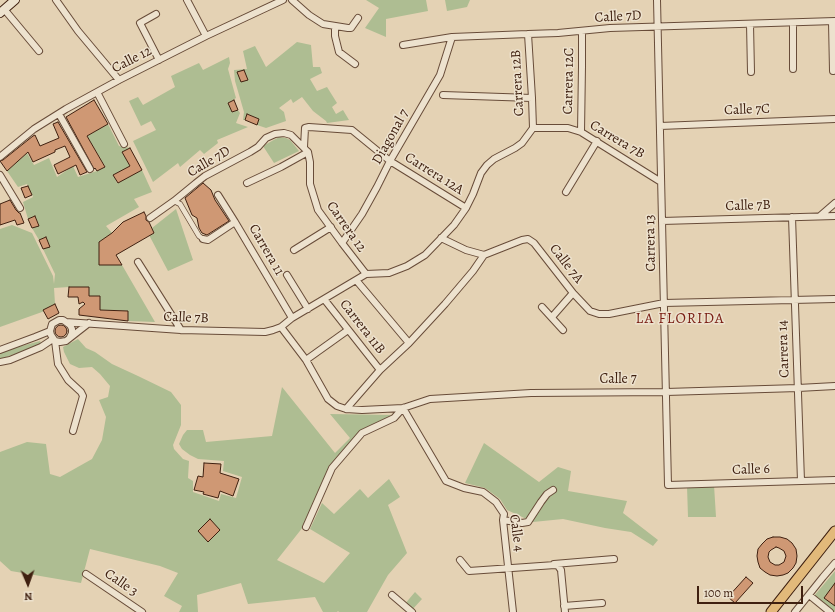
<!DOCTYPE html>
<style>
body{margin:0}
#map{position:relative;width:835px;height:612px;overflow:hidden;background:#e4d2b4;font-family:Alegreya,serif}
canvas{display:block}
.north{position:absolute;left:8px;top:564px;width:40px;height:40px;-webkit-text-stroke:3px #ede2ce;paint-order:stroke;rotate:178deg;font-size:11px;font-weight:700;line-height:16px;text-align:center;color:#3f2010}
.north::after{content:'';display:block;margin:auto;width:14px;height:18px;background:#3f2010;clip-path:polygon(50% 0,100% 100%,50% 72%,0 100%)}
.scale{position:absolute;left:697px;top:586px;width:106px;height:18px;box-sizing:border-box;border:2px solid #3f2010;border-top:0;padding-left:5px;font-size:12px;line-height:14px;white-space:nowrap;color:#3f2010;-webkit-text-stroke:3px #ede2ce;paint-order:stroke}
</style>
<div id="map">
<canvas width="835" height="612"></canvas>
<div class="north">N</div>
<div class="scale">100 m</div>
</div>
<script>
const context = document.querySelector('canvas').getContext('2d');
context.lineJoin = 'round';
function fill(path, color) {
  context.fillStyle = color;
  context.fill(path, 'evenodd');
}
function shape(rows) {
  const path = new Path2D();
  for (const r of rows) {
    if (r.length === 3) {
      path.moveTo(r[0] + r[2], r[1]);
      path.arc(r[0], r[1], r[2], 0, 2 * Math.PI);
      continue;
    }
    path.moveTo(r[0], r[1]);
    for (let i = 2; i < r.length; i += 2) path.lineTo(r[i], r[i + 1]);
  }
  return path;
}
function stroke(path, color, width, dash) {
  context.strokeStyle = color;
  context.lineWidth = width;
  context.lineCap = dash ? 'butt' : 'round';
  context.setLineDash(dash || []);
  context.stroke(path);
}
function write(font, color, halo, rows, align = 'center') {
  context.font = font + ' Alegreya,serif';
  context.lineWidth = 3;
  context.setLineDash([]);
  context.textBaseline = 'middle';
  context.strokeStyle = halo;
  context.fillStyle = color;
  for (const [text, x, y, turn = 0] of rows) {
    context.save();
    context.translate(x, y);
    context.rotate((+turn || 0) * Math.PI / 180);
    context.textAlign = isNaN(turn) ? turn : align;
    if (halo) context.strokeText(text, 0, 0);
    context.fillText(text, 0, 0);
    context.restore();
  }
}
fill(shape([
 [366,0,426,0,428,11,386,19,386,37,365,28,379,8],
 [445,0,470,0,467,7,447,11],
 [297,42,311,45,313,67,320,67,322,73,310,79,317,91,327,87,337,103,332,107,336,114,343,110,349,120,327,123,326,121,313,111,302,97,293,103,291,99,279,108,284,112,286,121,266,128,257,125,259,119,247,114,245,120,243,120,244,112,235,81,234,70,247,69,243,51,255,46,266,67],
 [229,57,230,63,228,69,236,98,228,103,232,112,238,110,240,113,236,123,248,127,217,140,218,143,204,154,200,150,180,167,178,163,153,182,133,141,156,130,151,121,141,126,129,101,138,97,143,105,175,87,171,76,199,63,203,70],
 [108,124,119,146,130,148,122,152,130,166,114,175,117,183,142,170,152,192,134,199,139,207,106,226,112,233,99,242,99,264,122,265,155,322,128,321,128,311,100,310,100,296,89,296,89,287,69,287,54,288,55,304,42,312,0,327,0,229,12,225,32,233,53,276,54,284,55,274,43,249,50,246,46,237,39,240,32,228,39,225,35,216,28,219,23,202,33,197,27,184,18,187,7,171,27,153,34,165,49,158,57,177,73,166,78,177,97,171,105,166,87,136],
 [279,137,286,138,290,140,299,151,274,163,263,146],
 [176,209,193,260,168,271,149,235,154,233,152,228],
 [78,339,86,348,95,352,112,364,138,376,171,392,181,405,181,425,173,445,174,449,183,459,189,461,188,478,193,481,193,492,219,501,221,494,236,498,242,477,223,471,224,461,198,459,190,455,182,449,179,444,183,435,187,430,203,430,206,442,272,436,282,387,335,453,350,438,330,414,393,415,359,431,360,433,331,468,303,527,277,560,324,583,350,553,310,529,322,503,334,514,360,489,368,498,389,479,400,497,388,505,407,553,388,575,367,612,339,612,338,611,337,612,323,612,315,597,248,604,241,583,197,595,198,612,179,612,182,606,164,596,178,573,160,566,90,549,81,583,11,571,0,561,0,452,27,442,46,444,50,474,60,477,92,459,102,440,106,417,99,400,108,397,110,386,100,374,92,367,79,368,70,364,64,352,63,347],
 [40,341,42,345,0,359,0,352],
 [484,443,539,482,558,467,571,471,568,491,627,501,623,513,658,540,653,546,631,532,605,528,563,519,533,522,507,510,500,499,485,488,465,483],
 [714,485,716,517,688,517,687,486],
 [835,571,835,612,814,596],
 [415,592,422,599,411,611,404,605]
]), '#aebd92');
const building = shape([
 [244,70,248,80,241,82,237,72,244,70],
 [94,100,108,124,87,136,105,167,97,171,95,168,94,169,66,117,94,100],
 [234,100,238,110,232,112,228,103,234,100],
 [247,114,259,119,257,125,245,120,247,114],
 [58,122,87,172,80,175,76,165,58,174,54,165,70,157,65,146,55,150,55,152,33,162,28,152,7,171,0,161,3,160,33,136,35,135,40,146,59,138,53,124,58,122],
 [130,148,142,170,118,183,113,175,130,166,122,152,130,148],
 [203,183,211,190,215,200,229,221,207,235,202,233,199,228,197,218,192,215,185,198,203,183],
 [28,186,32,195,25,198,21,188,28,186],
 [10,200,16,210,19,213,20,213,24,223,17,225,15,220,0,225,0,204,10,200],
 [144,212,146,216,146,220,149,222,154,233,116,255,122,265,99,265,99,242,112,233,123,222,144,212],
 [35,216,39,226,32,228,28,219,35,216],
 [46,237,50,247,43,249,39,240,46,237],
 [69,287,89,287,89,296,100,296,100,310,128,311,128,321,79,315,79,309,85,304,83,302,79,304,78,297,68,297,69,287],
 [55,304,59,313,48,319,43,310,55,304],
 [61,331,6],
 [204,463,221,464,220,473,239,479,233,496,220,491,218,498,203,494,204,492,194,490,198,476,203,477,204,463],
 [210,519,220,530,208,542,198,531,210,519],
 [773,537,780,537,787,539,792,543,796,549,797,556,796,563,793,568,788,573,783,575,777,576,770,575,765,572,760,568,758,562,757,556,758,549,762,544,767,539,773,537],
 [776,547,779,548,784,551,786,556,784,562,779,565,775,565,770,562,768,557,769,552,771,550,776,547],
 [746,577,753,583,735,603,728,597,746,577],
 [835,583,835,606,824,598,835,583]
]);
fill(building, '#cf9874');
stroke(building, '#3f2010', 1);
const pedestrian = shape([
 [174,201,180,204,199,236,203,239]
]);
const minor = shape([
 [56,0,78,31,119,80],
 [187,0,206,36],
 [292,0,309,15,323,24,348,28,351,28,358,18],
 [657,0,668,485,835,480],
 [4,9,39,51],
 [156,14,140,23,159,60],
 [832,22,833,71],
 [793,23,793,69],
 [750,24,751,72],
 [335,26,335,36,339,52,355,64],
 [403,45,452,37,528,34,558,33,610,28,835,21],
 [97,92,124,144],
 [443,95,532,98],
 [59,114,90,169],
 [660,126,835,119],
 [533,128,568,128,581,132,661,182],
 [581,132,582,66,582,31],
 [304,147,305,128,309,127,352,130,390,161,466,208],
 [0,157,34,129,66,109,97,92,119,80,206,36,283,0],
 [0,175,20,208],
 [247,183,281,167,308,152],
 [566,192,597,141],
 [218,195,235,222,292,318],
 [820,216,835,203],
 [792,217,801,481],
 [150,218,174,201,196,183,205,176,250,152,258,147,266,138,275,134,284,133,291,135,308,152,310,162,310,184,318,210,342,243,366,274],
 [662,221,835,216],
 [441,238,466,250,484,255],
 [203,239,208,240,235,222],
 [342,243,362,214,377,187,390,161,440,75,452,37],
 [294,250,331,227],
 [138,262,181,330],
 [287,275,308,309],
 [356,280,409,343],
 [324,299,380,370],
 [542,307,563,330],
 [552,317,573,293],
 [66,322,181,330,265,332,273,330,281,327,292,318,366,274,389,273,407,266,425,255,454,225,466,208,473,194,481,173,487,165,494,159,515,148,522,143,533,128,532,98,528,34],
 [281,327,306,360,328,399,337,406,346,409,362,410,403,408,430,399,531,393,666,392,798,388,835,386],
 [70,337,72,333,72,329,70,325,66,322,63,320,59,320,52,324,50,331,51,335,55,341,60,342,66,341,89,323],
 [55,341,58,364,68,380,81,392,83,396,73,431],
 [0,350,35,337,50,331],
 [306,360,348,330],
 [0,362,10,360,41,347,53,339],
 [403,408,446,481,464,488,483,492,496,502,504,514,503,520,513,612],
 [346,409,380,370,409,343,445,304,473,271,484,255,522,240,528,239,534,243,573,293,590,311,599,314,609,314,664,303,835,299],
 [503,520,522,523,528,522,541,502,547,494,553,490],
 [306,527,332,468,362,433,394,418,403,408],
 [460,560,469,571,555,565,558,566,561,570,565,612],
 [554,564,614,559],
 [86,574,142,612],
 [392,595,412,612],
 [809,595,830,612],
 [564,606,602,603],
 [795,612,823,577,835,563]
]);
const secondary = shape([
 [0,13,15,0]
]);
const primary = shape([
 [771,612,835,531]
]);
stroke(pedestrian, '#684c39', 6);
stroke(minor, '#684c39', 8);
stroke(secondary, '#3f2010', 10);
stroke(primary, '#3f2010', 11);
stroke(pedestrian, '#ede2ce', 4.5);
stroke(minor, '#ede2ce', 6);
stroke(secondary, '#ede2ce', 8);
stroke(primary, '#e2b97a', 9);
write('14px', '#3f2010', '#ede2ce', [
 ["Calle 7D",618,17,-3],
 ["Calle 12",132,60,-27],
 ["Carrera 12C",569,81,-89],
 ["Carrera 12B",518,83,-93],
 ["Calle 7C",747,110,-2],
 ["Diagonal 7",391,137,-61],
 ["Carrera 7B",617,140,31],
 ["Calle 7D",209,162,-31],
 ["Carrera 12A",434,174,32],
 ["Calle 7B",748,206,-2],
 ["Carrera 12",346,227,55],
 ["Carrera 13",651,243,-91],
 ["Carrera 11",266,250,60],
 ["Calle 7A",566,264,52],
 ["Calle 7B",186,318,2],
 ["Carrera 11B",362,327,52],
 ["Carrera 14",784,349,-92],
 ["Calle 7",618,380],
 ["Calle 6",751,470,-2],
 ["Calle 4",516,533,82],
 ["Calle 3",121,583,34]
]);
context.letterSpacing = '1px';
write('15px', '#7a1f14', '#ede2ce', [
 ["LA FLORIDA",680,319]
]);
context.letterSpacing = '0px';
</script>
